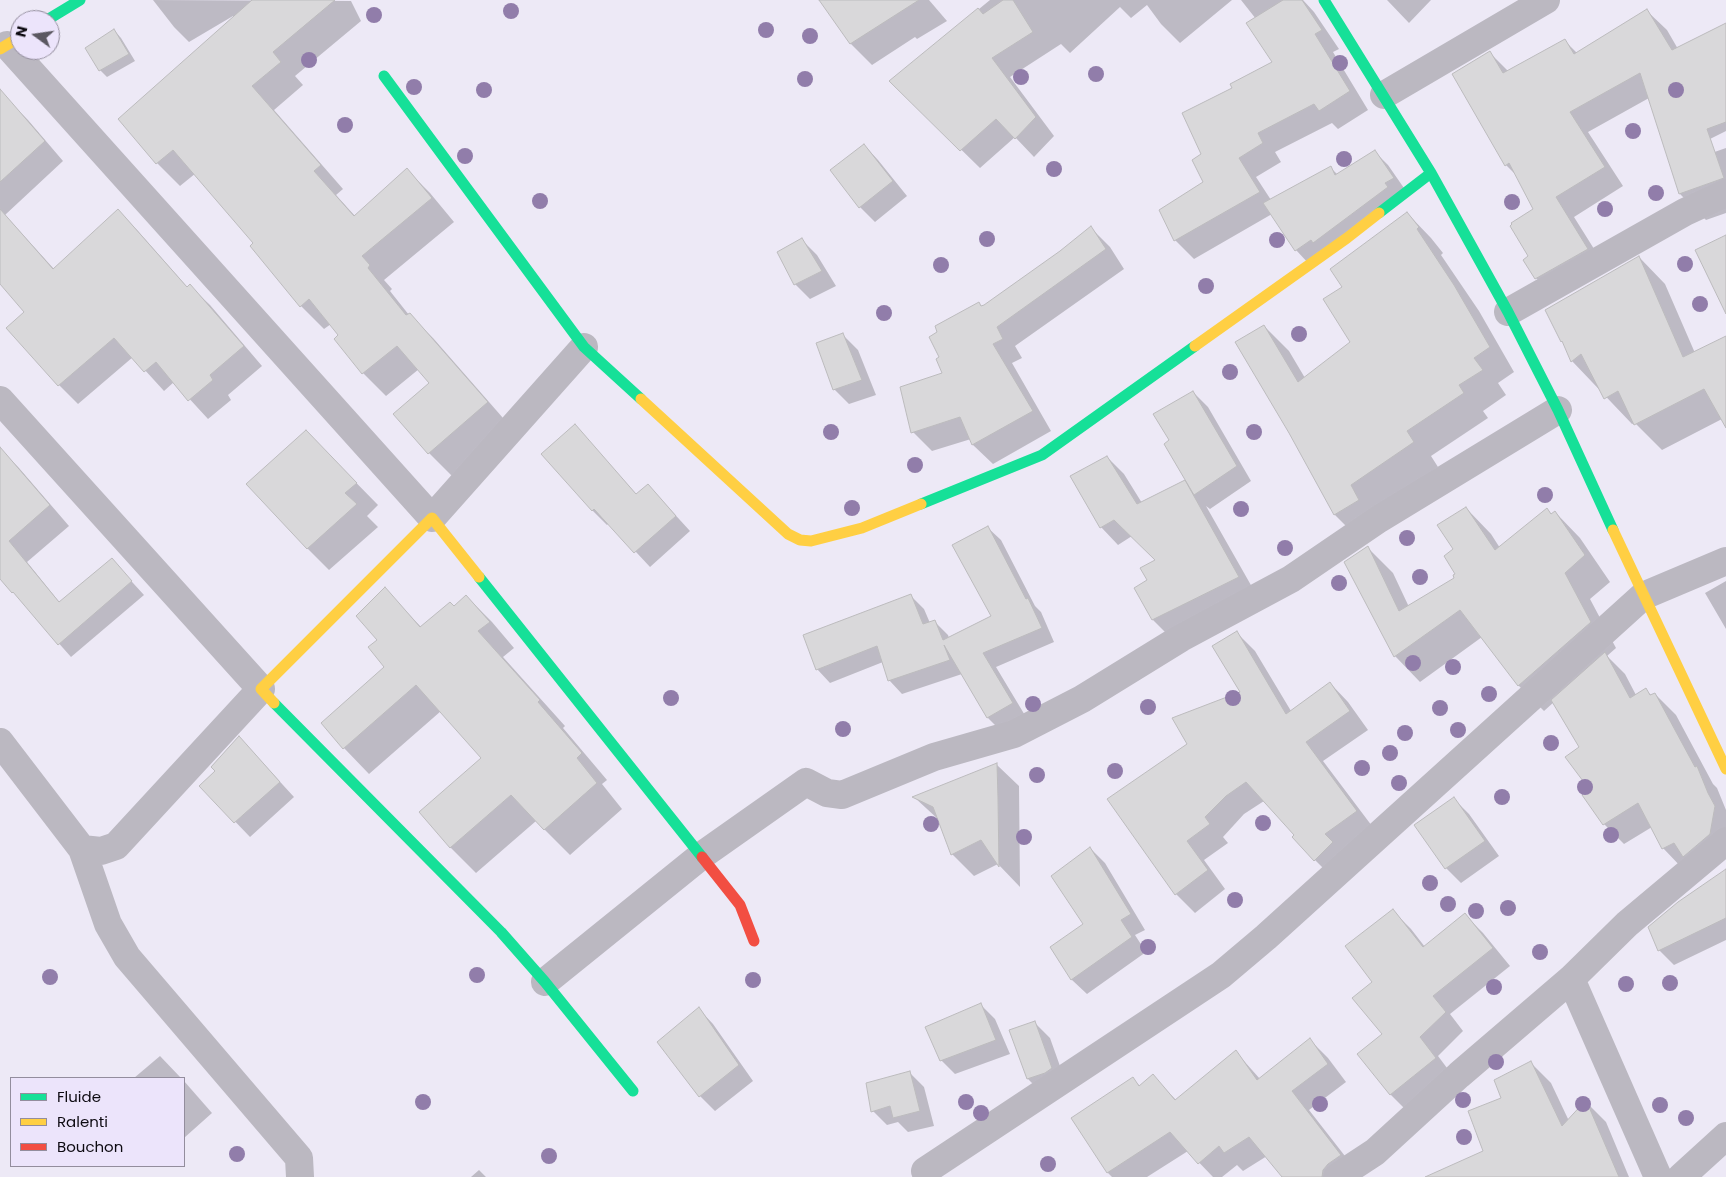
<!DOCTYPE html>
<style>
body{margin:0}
#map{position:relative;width:1726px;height:1177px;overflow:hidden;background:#ede9f6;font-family:Poppins,sans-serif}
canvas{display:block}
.legend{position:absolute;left:10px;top:1077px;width:175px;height:90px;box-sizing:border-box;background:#ece4fb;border:1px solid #938d9d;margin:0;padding:6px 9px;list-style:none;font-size:15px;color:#0d0a11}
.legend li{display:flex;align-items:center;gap:10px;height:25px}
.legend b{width:25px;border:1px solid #938d9d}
.north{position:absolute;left:10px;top:10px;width:50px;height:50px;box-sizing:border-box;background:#ece4fb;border:1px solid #938d9d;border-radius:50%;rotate:284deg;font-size:14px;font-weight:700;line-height:20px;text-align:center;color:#0d0a11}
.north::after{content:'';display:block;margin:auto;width:18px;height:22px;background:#5b5861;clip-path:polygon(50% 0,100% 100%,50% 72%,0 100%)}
</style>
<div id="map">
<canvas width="1726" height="1177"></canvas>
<ul class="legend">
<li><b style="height:6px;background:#16e098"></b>Fluide</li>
<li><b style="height:6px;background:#ffcf43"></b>Ralenti</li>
<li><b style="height:6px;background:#f24e42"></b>Bouchon</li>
</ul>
<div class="north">N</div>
</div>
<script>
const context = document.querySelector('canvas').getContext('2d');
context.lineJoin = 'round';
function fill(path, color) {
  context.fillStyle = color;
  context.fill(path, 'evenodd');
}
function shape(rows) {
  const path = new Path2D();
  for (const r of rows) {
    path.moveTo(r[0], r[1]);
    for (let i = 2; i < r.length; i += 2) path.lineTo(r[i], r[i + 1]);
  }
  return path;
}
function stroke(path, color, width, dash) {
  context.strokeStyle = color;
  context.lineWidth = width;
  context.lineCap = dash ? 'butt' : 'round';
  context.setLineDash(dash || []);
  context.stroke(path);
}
fill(shape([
 [153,0,351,1,361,21,295,76,303,85,274,110,343,189,336,195,355,216,407,170,430,193,454,222,384,280,392,289,390,291,409,315,433,338,510,426,452,476,429,453,395,414,431,383,419,369,386,396,363,373,340,335,331,324,324,329,301,306,255,243,196,173,180,186,157,163,234,17,233,16,189,42,174,27],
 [837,0,929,0,947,21,917,39,915,37,872,65,851,44,826,7],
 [990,0,1232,0,1180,43,1161,24,1147,5,1131,18,1120,7,1070,53,1061,44,1010,77,1054,136,1034,157,1015,137,980,168,891,81],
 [1241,0,1303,0,1314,12,1339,49,1333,52,1368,110,1338,129,1332,123,1275,152,1281,162,1256,177,1271,200,1331,168,1338,175,1375,152,1388,165,1406,191,1309,264,1296,250,1272,214,1194,259,1175,240,1205,183,1203,154,1234,88,1273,63,1256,19],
 [1387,0,1431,0,1409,23],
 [1647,11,1667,30,1678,49,1726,25,1726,131,1680,154,1649,98,1588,132,1623,186,1574,217,1606,268,1556,297,1536,278,1530,257,1534,210,1518,177,1506,165,1490,53,1509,72,1565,41,1577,53],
 [114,30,121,38,135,61,107,77,100,70],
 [9,101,28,120,63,161,5,215,54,269,118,210,137,230,188,288,190,286,210,305,262,366,228,395,231,400,208,419,174,382,164,391,133,357,78,404,59,385,26,312,0,282,0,108],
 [864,145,878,160,907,196,875,222,860,207],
 [1726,148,1726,213,1706,220,1680,194,1671,167],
 [1407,213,1431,238,1443,253,1441,255,1479,311,1514,372,1498,383,1506,395,1483,411,1488,418,1431,456,1438,467,1375,511,1359,539,1335,515,1291,433,1264,326,1289,351,1305,378,1352,342,1344,288],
 [1091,228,1110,247,1124,269,1015,346,1022,358,1012,363,1051,431,993,464,973,445,971,439,932,451,913,432,979,303,982,307,1061,252],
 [802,240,817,255,836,286,810,299,795,284],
 [1639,257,1665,284,1695,353,1726,337,1726,426,1722,419,1662,450,1635,423,1632,424,1572,361],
 [843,335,858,350,876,395,849,404,834,389],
 [1193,392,1208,407,1251,481,1210,509,1206,506,1256,594,1170,637,1153,620,1136,588,1149,580,1157,561,1132,536,1118,545,1101,527,1107,457,1124,474,1142,503,1185,481,1190,486,1170,440],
 [575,426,637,495,648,485,690,531,650,567,609,523,607,525,592,510],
 [0,449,19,468,69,526,27,562,60,603,112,560,144,595,71,657,0,577],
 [328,454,378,505,367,516,378,527,329,570,307,548],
 [1466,508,1491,534,1500,548,1547,509,1552,515,1555,512,1580,538,1610,582,1590,599,1616,648,1607,656,1625,674,1636,695,1646,690,1652,696,1655,694,1676,715,1713,784,1717,788,1726,810,1726,858,1683,869,1663,848,1652,827,1624,844,1604,824,1591,789,1581,748,1554,702,1544,711,1519,686,1482,637,1420,682,1395,656,1367,547,1393,573,1409,607,1456,578,1457,574,1455,549],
 [987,527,1001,540,1035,606,1041,612,1054,642,996,667,1026,717,1001,731,988,718,962,674,902,694,889,680,883,662,830,683,817,669,911,596,924,609,930,623,934,621,948,635,949,638,993,617],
 [1726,581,1726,629,1705,593],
 [385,589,421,627,454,608,466,596,492,622,514,648,503,657,565,726,563,728,607,780,602,784,622,809,570,855,536,821,476,873,450,847,483,758,441,711,369,774,344,748,386,667,379,641],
 [1237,633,1255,651,1291,711,1330,683,1348,702,1368,730,1323,761,1375,830,1333,878,1315,860,1296,836,1264,801,1244,814,1223,837,1228,843,1204,860,1225,889,1195,913,1176,894,1109,800,1188,744,1241,693],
 [239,737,294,797,250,837,201,786,216,772],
 [997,765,1019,786,1020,887,998,864,974,876,952,854,939,820,914,797],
 [1454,799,1469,814,1499,856,1461,883,1446,868],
 [1090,848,1105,863,1145,930,1135,935,1146,952,1087,994,1072,980,1051,948,1085,924],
 [1726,871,1726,940,1674,965,1659,950],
 [1393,911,1411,929,1425,947,1465,915,1483,933,1510,966,1450,1014,1463,1031,1438,1056,1453,1076,1408,1112,1390,1094,1384,1034,1374,983],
 [981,1005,995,1019,1010,1054,955,1074,941,1060],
 [699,1009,713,1024,753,1081,715,1111,700,1096,659,1042],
 [1035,1023,1050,1038,1066,1083,1043,1094,1028,1079,1011,1031],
 [1310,1040,1328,1058,1346,1082,1309,1110,1359,1174,1355,1177,1284,1177,1267,1156,1243,1171,1237,1165,1222,1177,1213,1177,1188,1151,1147,1177,1112,1177,1108,1173,1073,1118,1133,1079,1140,1086,1153,1076,1177,1101,1236,1052,1260,1079],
 [160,1056,181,1078,134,1078],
 [1531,1063,1551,1083,1569,1121,1586,1102,1606,1122,1629,1177,1432,1177,1484,1151,1503,1099],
 [909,1072,924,1087,934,1126,908,1132,898,1122,887,1125,873,1111],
 [184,1081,212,1113,184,1138],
 [479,1170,486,1177,471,1177]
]), '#0003');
const building = shape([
 [252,0,335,0,273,52,281,62,252,86,321,165,314,171,354,216,407,168,432,198,362,256,370,265,368,268,406,315,410,313,488,402,428,454,393,414,429,383,397,346,362,374,334,339,338,335,309,299,300,307,250,246,253,243,173,150,156,164,118,119,252,0],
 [819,0,919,0,850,44,819,0],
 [1003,0,1013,0,1033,32,992,58,1036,117,1015,139,996,119,960,151,889,81,978,8,983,14,1003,0],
 [1283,0,1302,0,1322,30,1315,34,1350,91,1319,111,1314,104,1258,133,1263,143,1239,158,1260,192,1174,241,1159,210,1203,182,1192,160,1201,154,1182,113,1232,88,1230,84,1272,62,1246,23,1283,0],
 [1647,9,1672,50,1726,23,1726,122,1707,129,1724,178,1679,194,1640,73,1570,112,1605,167,1556,197,1588,249,1535,279,1523,260,1528,256,1510,226,1512,224,1511,223,1533,209,1509,163,1505,166,1452,74,1490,51,1503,73,1565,39,1574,54,1647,9],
 [114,29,129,54,99,71,85,48,114,29],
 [0,89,45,141,0,182,0,89],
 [864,144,893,181,859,208,830,170,864,144],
 [1375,150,1394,178,1385,183,1388,187,1313,243,1311,240,1295,251,1263,203,1331,166,1335,175,1375,150],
 [0,209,53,269,118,209,187,287,190,284,244,346,210,375,213,380,188,401,156,362,144,372,114,338,58,386,6,328,24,312,0,284,0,209],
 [1407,212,1419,227,1417,229,1454,285,1490,347,1474,358,1483,370,1459,385,1464,393,1407,431,1414,442,1351,485,1359,500,1334,515,1289,433,1235,342,1264,325,1298,382,1350,342,1323,299,1342,287,1330,269,1407,212],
 [1091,226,1106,249,997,327,1003,339,993,344,1033,411,972,445,960,417,911,433,900,387,942,373,936,359,939,357,929,337,937,332,935,326,979,302,981,306,984,305,1060,251,1091,226],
 [1726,235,1726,314,1695,250,1726,235],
 [802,238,822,271,794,285,777,252,802,238],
 [1639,256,1683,357,1726,336,1726,428,1704,389,1634,425,1618,391,1604,399,1581,354,1571,362,1562,341,1561,342,1545,310,1639,256],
 [843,333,862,380,833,390,816,343,843,333],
 [1193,391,1237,466,1194,495,1164,444,1169,440,1153,414,1193,391],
 [575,424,636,494,648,484,676,516,634,553,594,509,592,511,541,454,575,424],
 [306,430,357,483,345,493,357,504,307,549,246,484,306,430],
 [0,447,50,505,9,541,59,602,112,558,132,581,58,645,13,592,12,593,0,579,0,447],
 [1107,456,1137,504,1185,480,1239,577,1152,620,1134,588,1147,580,1140,568,1155,560,1114,520,1100,528,1070,476,1107,456],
 [1466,507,1495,550,1547,508,1551,514,1555,511,1585,555,1565,573,1591,622,1518,686,1460,610,1394,657,1344,562,1368,546,1399,611,1454,578,1453,575,1455,574,1444,556,1453,549,1437,525,1466,507],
 [988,526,1026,599,1028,598,1042,628,983,653,1013,703,987,718,944,645,950,660,888,681,877,646,816,670,803,635,911,594,923,624,935,620,943,640,991,616,952,545,988,526],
 [385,587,420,627,450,602,454,606,466,595,490,622,478,631,540,700,538,702,582,753,577,758,597,783,544,830,511,795,450,848,419,812,481,758,416,685,343,749,321,723,384,667,368,647,377,640,356,616,385,587],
 [1237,631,1286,714,1330,682,1350,711,1306,742,1357,811,1325,834,1333,842,1314,861,1292,837,1294,835,1246,782,1226,796,1205,817,1210,824,1187,841,1208,870,1175,895,1107,799,1187,744,1172,718,1240,692,1212,646,1237,631],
 [1605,652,1630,698,1646,688,1650,695,1655,693,1695,767,1697,766,1708,793,1715,806,1710,834,1683,857,1674,843,1662,849,1638,803,1603,825,1582,795,1589,789,1565,757,1579,747,1551,700,1605,652],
 [239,736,280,782,234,823,199,786,215,771,211,767,239,736],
 [997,763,998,798,999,867,981,840,951,855,933,807,912,797,997,763],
 [1454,797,1485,841,1445,869,1414,825,1454,797],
 [1090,847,1131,914,1121,920,1132,937,1071,980,1050,947,1083,924,1051,876,1090,847],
 [1726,869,1726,918,1658,951,1648,927,1678,902,1726,869],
 [1393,909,1423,947,1465,913,1493,948,1433,996,1446,1012,1420,1037,1436,1058,1390,1095,1357,1054,1382,1034,1352,998,1372,982,1345,946,1393,909],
 [981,1003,996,1040,940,1061,925,1027,981,1003],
 [699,1007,739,1065,699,1097,657,1042,699,1007],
 [1035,1021,1052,1068,1045,1073,1027,1079,1009,1030,1035,1021],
 [1310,1038,1328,1064,1292,1091,1341,1155,1328,1164,1323,1170,1322,1177,1282,1177,1249,1137,1224,1153,1219,1146,1198,1164,1170,1132,1107,1173,1071,1118,1133,1077,1139,1086,1153,1074,1175,1100,1236,1050,1257,1080,1310,1038],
 [1531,1061,1562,1126,1586,1100,1619,1177,1425,1177,1483,1151,1468,1111,1501,1098,1494,1080,1531,1061],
 [910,1071,920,1111,893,1118,890,1106,871,1112,866,1083,910,1071]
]);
fill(building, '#d9d8da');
stroke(building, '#bcbbbd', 1);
stroke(shape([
 [7,45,432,518,584,347],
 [1384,95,1546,0],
 [1508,312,1685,212,1726,193],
 [0,400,261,689,116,846,101,851,82,849,0,742],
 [82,849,108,924,127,957,299,1158,300,1177],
 [1571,979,1658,1177],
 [545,982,701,856,806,782,827,793,842,795,934,757,1014,734,1082,699,1181,638,1291,579,1379,519,1558,410],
 [925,1171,1221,975,1266,937,1643,596,1726,561],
 [1337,1177,1375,1152,1459,1075,1571,979,1627,924,1726,841],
 [1681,1177,1726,1136]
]), '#bbb8c1', 28);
stroke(shape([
 [1324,0,1431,173,1508,312,1558,410,1613,530],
 [47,20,80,0],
 [384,76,584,347,641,399],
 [1379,213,1431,173],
 [921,504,1042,455,1195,346],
 [479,577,702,857],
 [274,703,501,932,545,982,633,1091]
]), '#16e098', 11);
stroke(shape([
 [0,49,20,37],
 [1195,346,1347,238,1379,213],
 [641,399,788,534,800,540,811,541,862,528,921,504],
 [1613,530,1726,769],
 [274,703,261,689,432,518,479,577]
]), '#ffcf43', 11);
stroke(shape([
 [702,857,740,905,754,941]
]), '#f24e42', 11);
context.fillStyle = '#917daa';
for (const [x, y] of [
 [511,11],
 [374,15],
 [766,30],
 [810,36],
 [309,60],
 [1340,63],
 [1096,74],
 [1021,77],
 [805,79],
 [414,87],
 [484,90],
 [1676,90],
 [345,125],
 [1633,131],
 [465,156],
 [1344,159],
 [1054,169],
 [1656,193],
 [540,201],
 [1512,202],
 [1605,209],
 [987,239],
 [1277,240],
 [1685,264],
 [941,265],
 [1206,286],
 [1700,304],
 [884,313],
 [1299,334],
 [1230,372],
 [831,432],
 [1254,432],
 [915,465],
 [1545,495],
 [852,508],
 [1241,509],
 [1407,538],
 [1285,548],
 [1420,577],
 [1339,583],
 [1413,663],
 [1453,667],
 [1489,694],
 [671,698],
 [1233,698],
 [1033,704],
 [1148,707],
 [1440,708],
 [843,729],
 [1458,730],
 [1405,733],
 [1551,743],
 [1390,753],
 [1362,768],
 [1115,771],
 [1037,775],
 [1399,783],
 [1585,787],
 [1502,797],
 [1263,823],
 [931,824],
 [1611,835],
 [1024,837],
 [1430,883],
 [1235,900],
 [1448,904],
 [1508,908],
 [1476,911],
 [1148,947],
 [1540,952],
 [477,975],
 [50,977],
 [753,980],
 [1670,983],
 [1626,984],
 [1494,987],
 [1496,1062],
 [1463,1100],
 [423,1102],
 [966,1102],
 [1320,1104],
 [1583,1104],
 [1660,1105],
 [981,1113],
 [1686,1118],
 [1464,1137],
 [237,1154],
 [549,1156],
 [1048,1164]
]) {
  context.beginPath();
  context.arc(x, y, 8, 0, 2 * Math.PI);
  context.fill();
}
</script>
